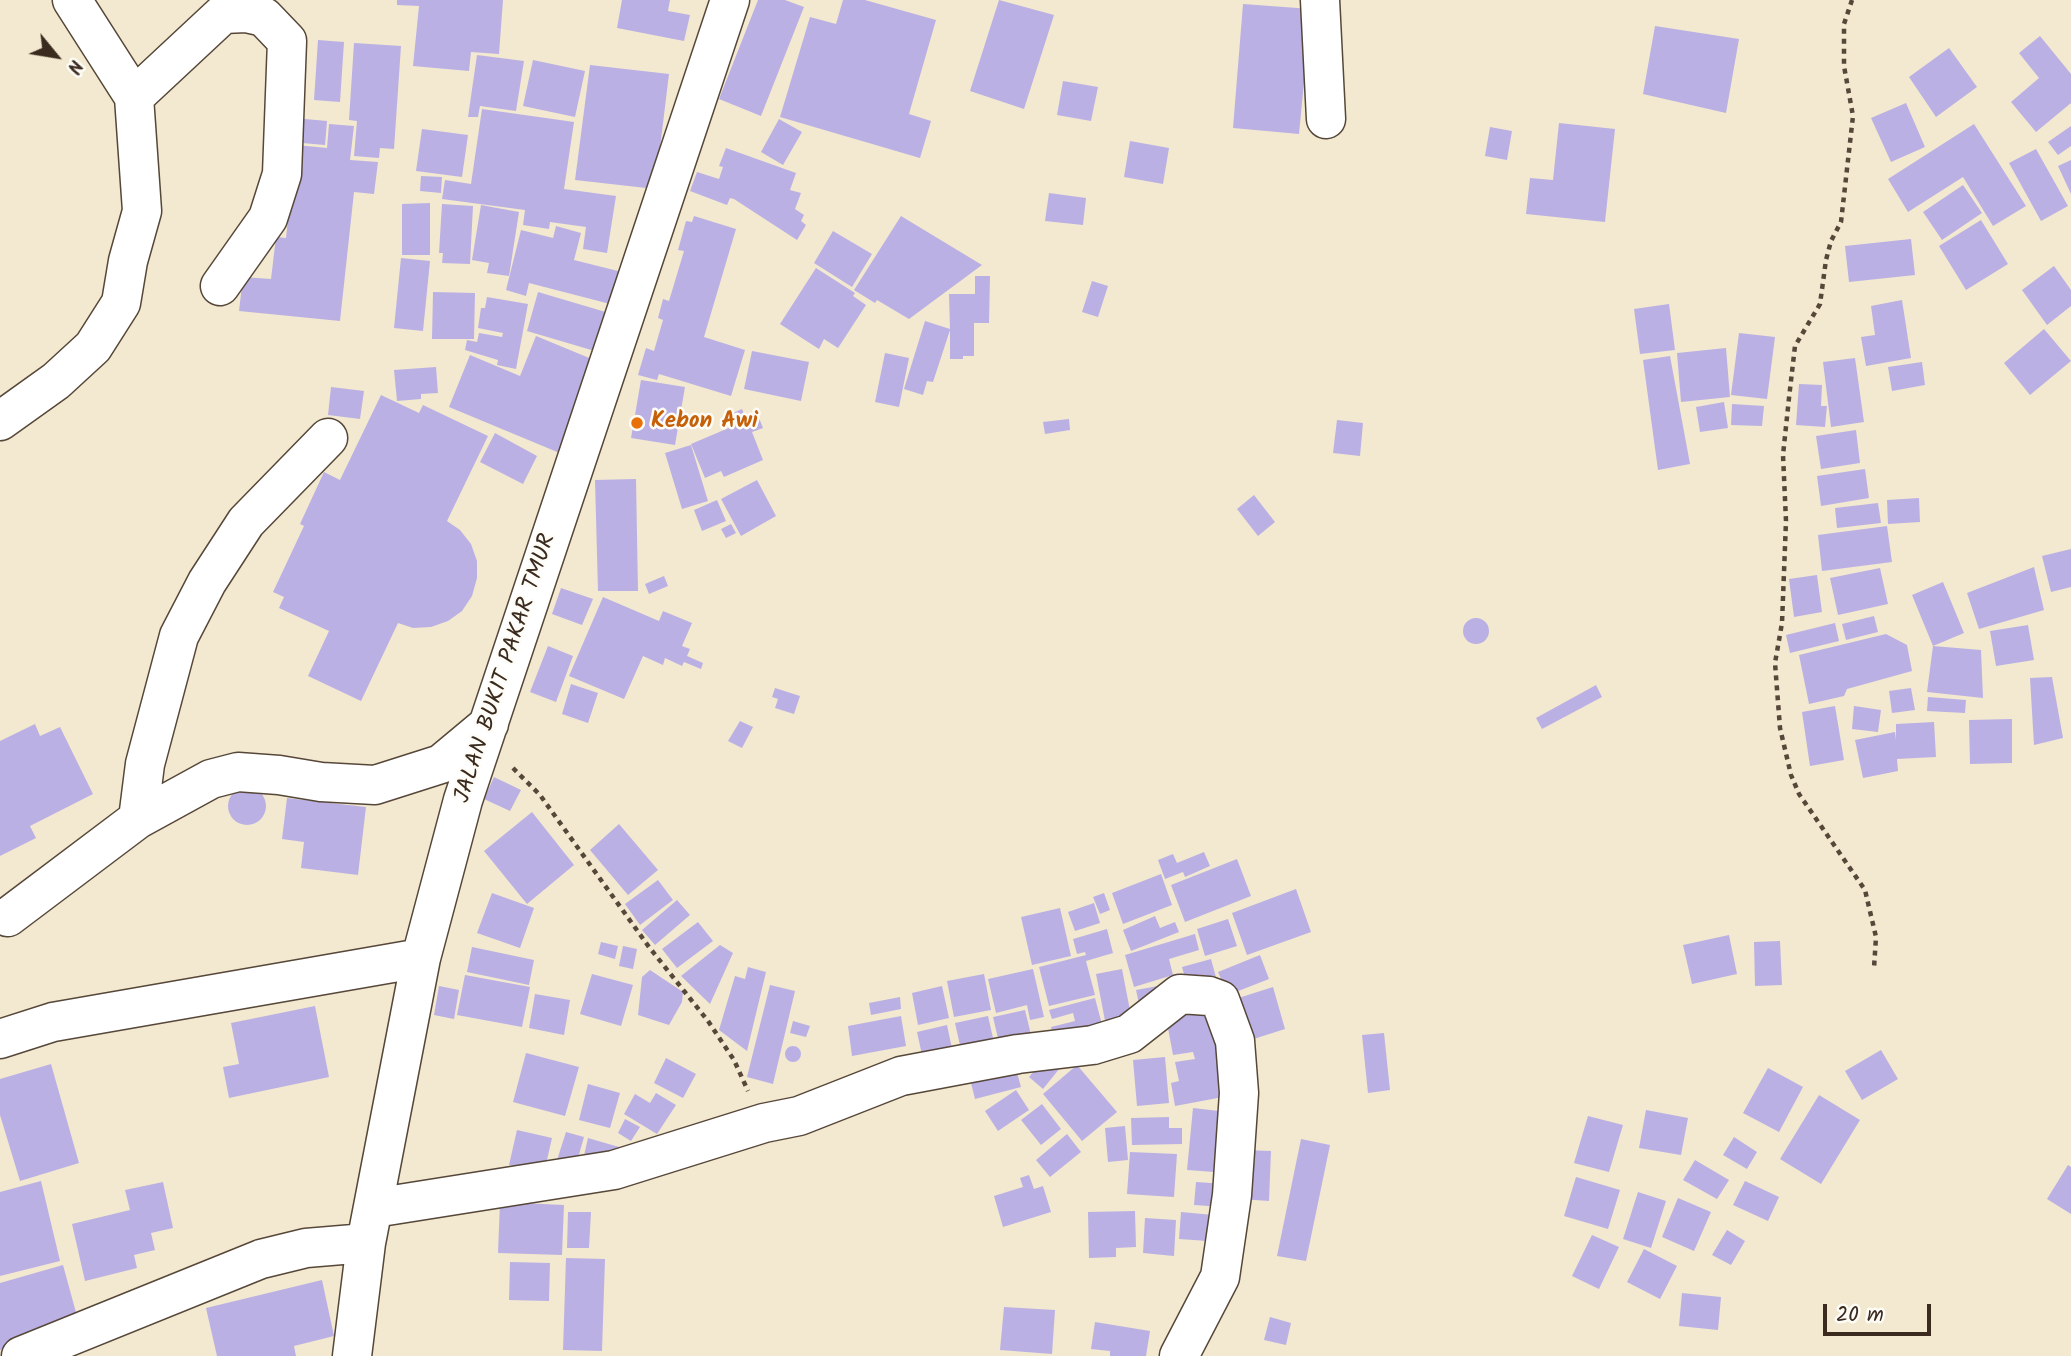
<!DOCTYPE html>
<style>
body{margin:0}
#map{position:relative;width:2071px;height:1356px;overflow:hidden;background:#f2e9d0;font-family:Kalam,sans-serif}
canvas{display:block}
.north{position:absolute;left:21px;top:21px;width:70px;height:70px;-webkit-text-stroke:5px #fdfcf7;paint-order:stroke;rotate:120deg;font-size:19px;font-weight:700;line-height:28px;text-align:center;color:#3b2a1e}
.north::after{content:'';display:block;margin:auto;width:24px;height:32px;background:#3b2a1e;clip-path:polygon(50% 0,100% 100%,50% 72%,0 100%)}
.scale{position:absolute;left:1823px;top:1304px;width:108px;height:32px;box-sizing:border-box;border:4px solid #3b2a1e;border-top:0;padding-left:9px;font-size:21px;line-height:24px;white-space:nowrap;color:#3b2a1e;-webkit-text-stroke:5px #fdfcf7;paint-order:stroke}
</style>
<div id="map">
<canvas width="2071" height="1356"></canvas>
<div class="north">N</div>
<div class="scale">20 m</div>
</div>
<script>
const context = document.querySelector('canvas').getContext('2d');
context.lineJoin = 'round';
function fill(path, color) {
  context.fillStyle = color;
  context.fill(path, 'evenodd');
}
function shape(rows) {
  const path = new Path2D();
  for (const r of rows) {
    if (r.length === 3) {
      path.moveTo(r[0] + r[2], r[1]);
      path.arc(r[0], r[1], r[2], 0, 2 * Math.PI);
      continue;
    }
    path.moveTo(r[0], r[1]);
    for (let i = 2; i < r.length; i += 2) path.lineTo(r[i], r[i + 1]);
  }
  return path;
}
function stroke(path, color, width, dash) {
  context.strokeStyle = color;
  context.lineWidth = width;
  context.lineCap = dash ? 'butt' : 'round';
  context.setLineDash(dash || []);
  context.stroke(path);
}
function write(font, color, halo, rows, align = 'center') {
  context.font = font + ' Kalam,sans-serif';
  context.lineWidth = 5;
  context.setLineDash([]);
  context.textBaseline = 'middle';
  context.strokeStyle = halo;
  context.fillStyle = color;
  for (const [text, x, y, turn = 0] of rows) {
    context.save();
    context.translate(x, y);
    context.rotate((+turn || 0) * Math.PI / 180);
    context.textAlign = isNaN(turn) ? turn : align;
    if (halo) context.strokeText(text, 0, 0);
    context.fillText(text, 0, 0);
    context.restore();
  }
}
fill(shape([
 [397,0,503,0,499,54,471,52,469,71,413,66,419,6,397,5],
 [622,0,670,0,668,11,690,15,684,41,617,28],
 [758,0,785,0,804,7,761,116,719,99],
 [843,0,865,0,936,20,909,114,931,121,920,158,780,117,810,17,836,24],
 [999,0,1054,15,1024,109,970,91],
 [1243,4,1311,9,1299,134,1233,128],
 [1655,26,1739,39,1726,113,1643,94],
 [2040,36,2071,74,2071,103,2036,132,2011,102,2039,78,2019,53],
 [318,40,344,42,340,102,314,100],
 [354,43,401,46,394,149,380,148,379,158,354,156,357,121,349,120],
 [1949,48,1977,87,1936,117,1909,77],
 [477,55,524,61,516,111,480,106,478,117,468,117],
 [533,60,585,71,575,117,523,106],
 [590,65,669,74,655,189,575,180],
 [1063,81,1098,87,1091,121,1057,115],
 [1906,103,1925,147,1891,162,1871,118],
 [482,109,574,122,564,189,616,196,607,253,583,249,586,227,550,222,549,229,523,225,525,210,442,199,445,180,471,184],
 [294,118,327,121,325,145,291,142],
 [779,119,802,132,783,165,761,152],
 [1559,123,1615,129,1605,222,1526,214,1530,178,1553,180],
 [329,124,354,126,350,160,378,162,374,194,354,192,340,321,239,311,243,277,271,279,276,237,286,238,296,145,327,148],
 [1974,124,2026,206,1993,226,1963,177,1908,212,1888,179],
 [2071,126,2071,146,2058,155,2048,142],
 [1490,127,1512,131,1507,160,1485,156],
 [422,129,468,135,462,177,416,171],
 [1130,141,1169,148,1163,184,1124,177],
 [726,148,796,173,790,190,801,193,795,209,804,215,801,221,806,225,797,240,734,199,730,198,727,205,690,191,697,172,719,179,723,167,719,166],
 [2036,149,2068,206,2041,221,2009,163],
 [2071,160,2071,194,2058,166],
 [421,176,442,177,441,193,420,191],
 [1963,185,1982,213,1942,240,1923,212],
 [1049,193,1086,198,1083,225,1045,221],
 [430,203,430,255,402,255,402,204],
 [442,204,473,206,470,264,442,263,443,253,439,253],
 [481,205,519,212,509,276,487,273,489,263,472,260],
 [694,216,736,229,704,337,745,350,731,396,659,374,657,380,638,375,646,348,654,351,663,320,658,318,663,299,669,301,684,251,678,250,686,221,692,222],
 [901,216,982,265,909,319,877,300,875,303,854,290],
 [1981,220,2008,264,1966,290,1939,246],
 [556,226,581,233,574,260,622,272,614,305,529,283,526,296,506,290,521,230,553,238],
 [833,231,872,254,852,287,814,263],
 [1911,239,1915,275,1849,282,1845,246],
 [401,258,430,261,423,331,394,328],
 [2054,266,2071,290,2071,306,2047,325,2022,290],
 [816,268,855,293,853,296,866,305,838,348,824,339,819,349,780,324],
 [975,276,990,276,989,323,974,323,974,356,963,356,963,359,950,359,950,330,933,382,927,381,923,395,904,389,925,321,950,329,949,294,975,294],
 [1092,281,1108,286,1098,317,1082,312],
 [433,292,475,293,474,339,432,339],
 [538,292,609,313,598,352,527,331],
 [487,297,528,304,516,369,497,365,498,360,465,350,467,340,477,342,479,333,502,337,503,333,478,328,481,308,485,308],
 [1902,300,1911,358,1866,366,1861,337,1875,335,1871,306],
 [1669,304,1675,350,1640,354,1634,309],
 [2044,329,2071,361,2030,395,2004,363],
 [1739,333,1775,337,1767,399,1731,395],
 [536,336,599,362,562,454,449,407,470,355,520,376],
 [1726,348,1730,397,1681,402,1677,353],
 [752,351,809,362,801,401,744,389],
 [885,353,909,358,899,407,875,402],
 [1670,356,1690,464,1658,470,1643,360],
 [1855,358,1864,422,1831,427,1823,362],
 [1922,362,1925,385,1892,391,1888,367],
 [436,367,438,393,421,394,421,399,397,401,394,370],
 [641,380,685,387,675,445,631,438],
 [1799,384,1822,385,1821,406,1827,406,1825,427,1796,425],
 [331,387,364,391,360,419,328,415],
 [381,395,419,413,423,405,488,436,447,521,460,530,471,544,477,561,477,578,472,596,462,611,448,621,431,627,413,628,398,623,361,701,308,676,329,631,279,608,284,597,273,592,304,526,300,524,324,472,340,480],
 [1724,402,1728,428,1700,432,1696,407],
 [1732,404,1764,406,1762,426,1731,425],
 [742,409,748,423,759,418,763,428,752,432,763,460,724,477,721,471,705,478,691,444,731,427,726,416],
 [1069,419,1070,430,1045,434,1043,422],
 [1337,420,1363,423,1360,456,1333,453],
 [1856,430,1860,463,1821,469,1816,436],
 [495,433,537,456,523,484,480,462],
 [691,445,708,501,682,509,665,453],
 [1865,469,1869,498,1821,506,1817,476],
 [636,479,638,591,598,591,595,480],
 [757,480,776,516,741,536,721,499],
 [1254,495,1275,522,1258,536,1237,509],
 [1919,498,1920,522,1888,524,1887,500],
 [717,500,726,521,702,531,694,510],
 [1878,503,1881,523,1837,528,1835,508],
 [731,524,736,533,726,538,721,529],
 [1887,526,1892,562,1822,571,1818,535],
 [2071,549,2071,587,2051,592,2042,556],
 [2034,567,2044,610,1979,629,1967,593],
 [1880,568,1888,604,1838,615,1830,578],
 [1817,575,1822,612,1794,617,1789,579],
 [664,576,668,586,649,594,645,584],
 [1943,582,1964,633,1933,646,1981,650,1983,698,1927,692,1933,646,1912,595],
 [561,588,593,599,582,625,552,614],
 [603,597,659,621,663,611,692,623,682,646,690,649,687,656,703,663,701,669,684,662,682,666,665,658,663,665,643,656,624,699,569,676],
 [1874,616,1878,632,1846,640,1842,624],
 [1476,631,13],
 [1835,623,1839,641,1790,653,1786,635],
 [2028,625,2034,660,1996,666,1990,631],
 [1886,634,1907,645,1912,671,1847,689,1844,696,1809,704,1799,655],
 [548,646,573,656,556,702,530,692],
 [2052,677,2063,738,2034,745,2030,678],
 [571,684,598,693,588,723,562,714],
 [1596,685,1602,697,1542,729,1536,718],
 [775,688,800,696,794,714,775,708,778,699,772,697],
 [1911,688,1915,710,1892,713,1889,691],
 [1928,697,1966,700,1965,713,1927,711],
 [1835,706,1844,760,1810,766,1802,712],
 [1854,706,1881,710,1878,732,1852,729],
 [2012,719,2012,763,1970,764,1969,720],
 [740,721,753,727,742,748,728,741],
 [1934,722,1936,757,1897,759,1898,771,1863,778,1855,740,1895,732,1896,740,1896,724],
 [35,724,40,736,60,727,93,794,30,826,36,838,0,856,0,741],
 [494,777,521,790,510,811,484,799],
 [247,806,19],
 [287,798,366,807,358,875,301,868,304,842,282,839],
 [532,812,574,865,527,904,484,851],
 [619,824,658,870,628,895,590,850],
 [1204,852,1210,866,1185,877,1183,872,1165,879,1158,860,1173,854,1177,863],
 [1237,859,1251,896,1185,922,1171,885],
 [1161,874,1172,905,1123,924,1112,893],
 [658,880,673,900,640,925,625,904],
 [1296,889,1311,932,1247,955,1232,913],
 [492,893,534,908,520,948,477,933],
 [1104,893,1110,910,1100,914,1093,897],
 [677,900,690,915,655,945,642,930],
 [1094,903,1100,923,1075,931,1068,912],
 [1060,908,1071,956,1032,965,1021,917],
 [1155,916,1160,928,1175,922,1179,932,1131,951,1123,930],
 [1228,919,1237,946,1205,956,1197,929],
 [698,922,713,941,677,968,662,949],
 [1107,929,1113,953,1086,961,1095,995,1049,1006,1039,967,1086,955,1085,952,1077,954,1073,939],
 [1195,934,1199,950,1169,959,1173,975,1134,987,1125,955],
 [1729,935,1737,974,1692,984,1683,945],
 [1780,941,1782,985,1755,986,1754,942],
 [601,942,618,946,615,959,598,954],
 [720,945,733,953,710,1004,681,976],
 [623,946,637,949,633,969,619,966],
 [472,947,534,960,529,985,467,972],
 [1260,955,1269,979,1228,995,1218,972],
 [1211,959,1217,981,1188,988,1182,967],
 [748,967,766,972,747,1051,719,1030,735,976,745,979],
 [1033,969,1044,1017,1030,1020,1027,1005,996,1013,988,979],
 [1122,969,1133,1026,1107,1031,1096,974],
 [650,970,683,992,682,1002,669,1025,638,1015,642,977],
 [592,974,633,985,621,1026,580,1014],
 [984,974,991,1010,954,1017,947,981],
 [465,975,530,987,522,1027,457,1015],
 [1174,983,1141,1013,1136,990],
 [770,985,795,991,773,1084,747,1077],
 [439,986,459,990,454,1019,434,1015],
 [942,986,949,1018,918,1025,912,993],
 [1273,987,1285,1029,1241,1043,1229,1001],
 [535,994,570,1000,564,1035,529,1028],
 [900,997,901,1009,871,1015,869,1003],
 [1095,998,1104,1032,1056,1045,1051,1027,1075,1021,1073,1013,1052,1019,1049,1010],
 [1206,1004,1230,1087,1223,1097,1175,1106,1171,1083,1179,1081,1175,1062,1195,1059,1193,1052,1173,1055,1165,1012],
 [315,1006,329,1077,229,1098,223,1067,239,1064,231,1023],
 [1025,1010,1032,1039,1000,1047,993,1017],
 [901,1016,906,1046,852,1056,848,1026],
 [988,1016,996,1051,963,1059,955,1023],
 [793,1021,810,1026,806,1037,790,1033],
 [947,1025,954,1058,924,1064,917,1032],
 [1384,1033,1390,1090,1368,1093,1362,1035],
 [793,1054,8],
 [1881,1050,1898,1079,1862,1100,1845,1071],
 [1050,1052,1064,1063,1043,1089,1029,1077],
 [526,1053,579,1067,565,1116,513,1102],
 [1165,1057,1169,1103,1137,1106,1133,1060],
 [666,1058,696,1074,683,1098,654,1083],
 [1013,1058,1021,1087,975,1099,968,1071],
 [51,1064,79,1163,20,1181,0,1115,0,1079],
 [1077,1065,1117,1112,1082,1141,1043,1094],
 [1768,1068,1803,1087,1779,1132,1743,1113],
 [588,1084,620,1093,610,1128,579,1120],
 [1016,1090,1029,1110,998,1131,985,1111],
 [656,1093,676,1105,657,1134,624,1114,635,1094,650,1103],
 [1819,1095,1860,1120,1821,1184,1780,1159],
 [1042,1104,1061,1129,1041,1145,1021,1120],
 [1193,1108,1219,1111,1214,1172,1187,1170],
 [1646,1110,1688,1118,1681,1155,1639,1148],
 [1588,1116,1623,1125,1609,1172,1574,1163],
 [1169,1117,1169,1128,1182,1128,1182,1144,1132,1145,1131,1118],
 [625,1119,640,1127,631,1141,618,1133],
 [1125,1126,1128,1160,1108,1162,1105,1128],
 [517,1130,552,1138,544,1173,509,1165],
 [566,1132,584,1137,576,1165,557,1160],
 [1067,1134,1081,1152,1050,1177,1036,1160],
 [1734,1137,1757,1152,1747,1169,1723,1155],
 [588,1138,619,1147,613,1169,583,1160],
 [1301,1139,1330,1145,1306,1261,1277,1256],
 [1243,1150,1271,1151,1269,1201,1241,1199],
 [1130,1152,1177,1154,1174,1197,1127,1194],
 [1695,1160,1729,1180,1717,1199,1683,1180],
 [2068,1165,2071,1167,2071,1214,2047,1199],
 [1029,1175,1034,1189,1043,1186,1051,1212,1003,1227,994,1196,1023,1187,1020,1178],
 [1576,1177,1620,1190,1608,1229,1564,1216],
 [41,1181,60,1261,0,1276,0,1192],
 [1745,1181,1779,1197,1768,1221,1733,1205],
 [163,1182,173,1228,151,1233,155,1250,134,1255,137,1268,85,1281,72,1224,130,1210,125,1190],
 [1196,1182,1225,1184,1223,1207,1194,1205],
 [1638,1192,1666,1201,1651,1248,1623,1239],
 [1678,1198,1711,1212,1694,1251,1662,1237],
 [500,1202,564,1205,562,1255,498,1253],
 [1135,1211,1136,1247,1116,1248,1116,1257,1089,1258,1088,1212],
 [568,1212,591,1212,589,1248,567,1248],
 [1181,1212,1224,1216,1222,1242,1179,1239],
 [1145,1218,1176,1220,1174,1256,1143,1253],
 [1727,1230,1745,1241,1731,1265,1712,1255],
 [1592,1235,1619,1247,1599,1289,1572,1276],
 [1644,1249,1677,1266,1660,1299,1627,1282],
 [566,1258,605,1259,602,1351,563,1350],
 [510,1262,550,1263,549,1301,509,1300],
 [63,1265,80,1327,0,1350,0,1283],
 [322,1280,334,1336,294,1346,296,1356,217,1356,206,1308],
 [1682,1293,1721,1297,1718,1330,1679,1326],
 [1004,1307,1055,1310,1052,1354,1000,1350],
 [1270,1317,1291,1323,1286,1345,1264,1340],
 [1095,1322,1150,1331,1146,1356,1110,1356,1110,1351,1091,1349]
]), '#bbb0e4');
const minor = shape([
 [1320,0,1326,119],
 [134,97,223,14,246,13,264,17,287,41,282,174,268,218,220,286],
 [0,421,56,381,93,347,121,303,128,261,142,211,134,97,72,0],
 [138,819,145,764,179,636,207,582,246,522,328,438],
 [8,917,138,819,211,779,238,772,279,775,321,782,375,785,441,764,489,724],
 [0,1039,53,1022,421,958],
 [374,1208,614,1170,764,1123,799,1116,901,1076,1018,1054,1093,1045,1129,1034,1180,994,1209,996,1220,1000,1235,1041,1239,1093,1232,1195,1220,1277,1179,1356],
 [21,1356,261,1259,306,1248,366,1243],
 [352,1356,366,1243,421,958,463,800,730,0]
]);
stroke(minor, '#564739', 41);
stroke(shape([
 [1852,0,1844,24,1844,66,1853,116,1841,222,1831,241,1826,260,1820,304,1795,346,1789,398,1783,455,1786,521,1782,623,1775,663,1780,728,1791,775,1799,794,1865,890,1876,937,1874,968],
 [513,768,540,795,649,947,708,1021,734,1060,748,1091]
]), '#564739', 4.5, [5, 5]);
stroke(minor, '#fff', 38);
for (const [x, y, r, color] of [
 [637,423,7,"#e8710a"]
]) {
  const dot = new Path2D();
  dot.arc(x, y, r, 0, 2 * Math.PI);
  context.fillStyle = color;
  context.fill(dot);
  stroke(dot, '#fdfcf7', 2.5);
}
write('bold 23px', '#c56008', '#fdfcf7', [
 ["Kebon Awi",651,423]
], 'left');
write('23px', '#3b2a1e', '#fdfcf7', [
 ["JALAN BUKIT PAKAR TMUR",507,669,-72]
]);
</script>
